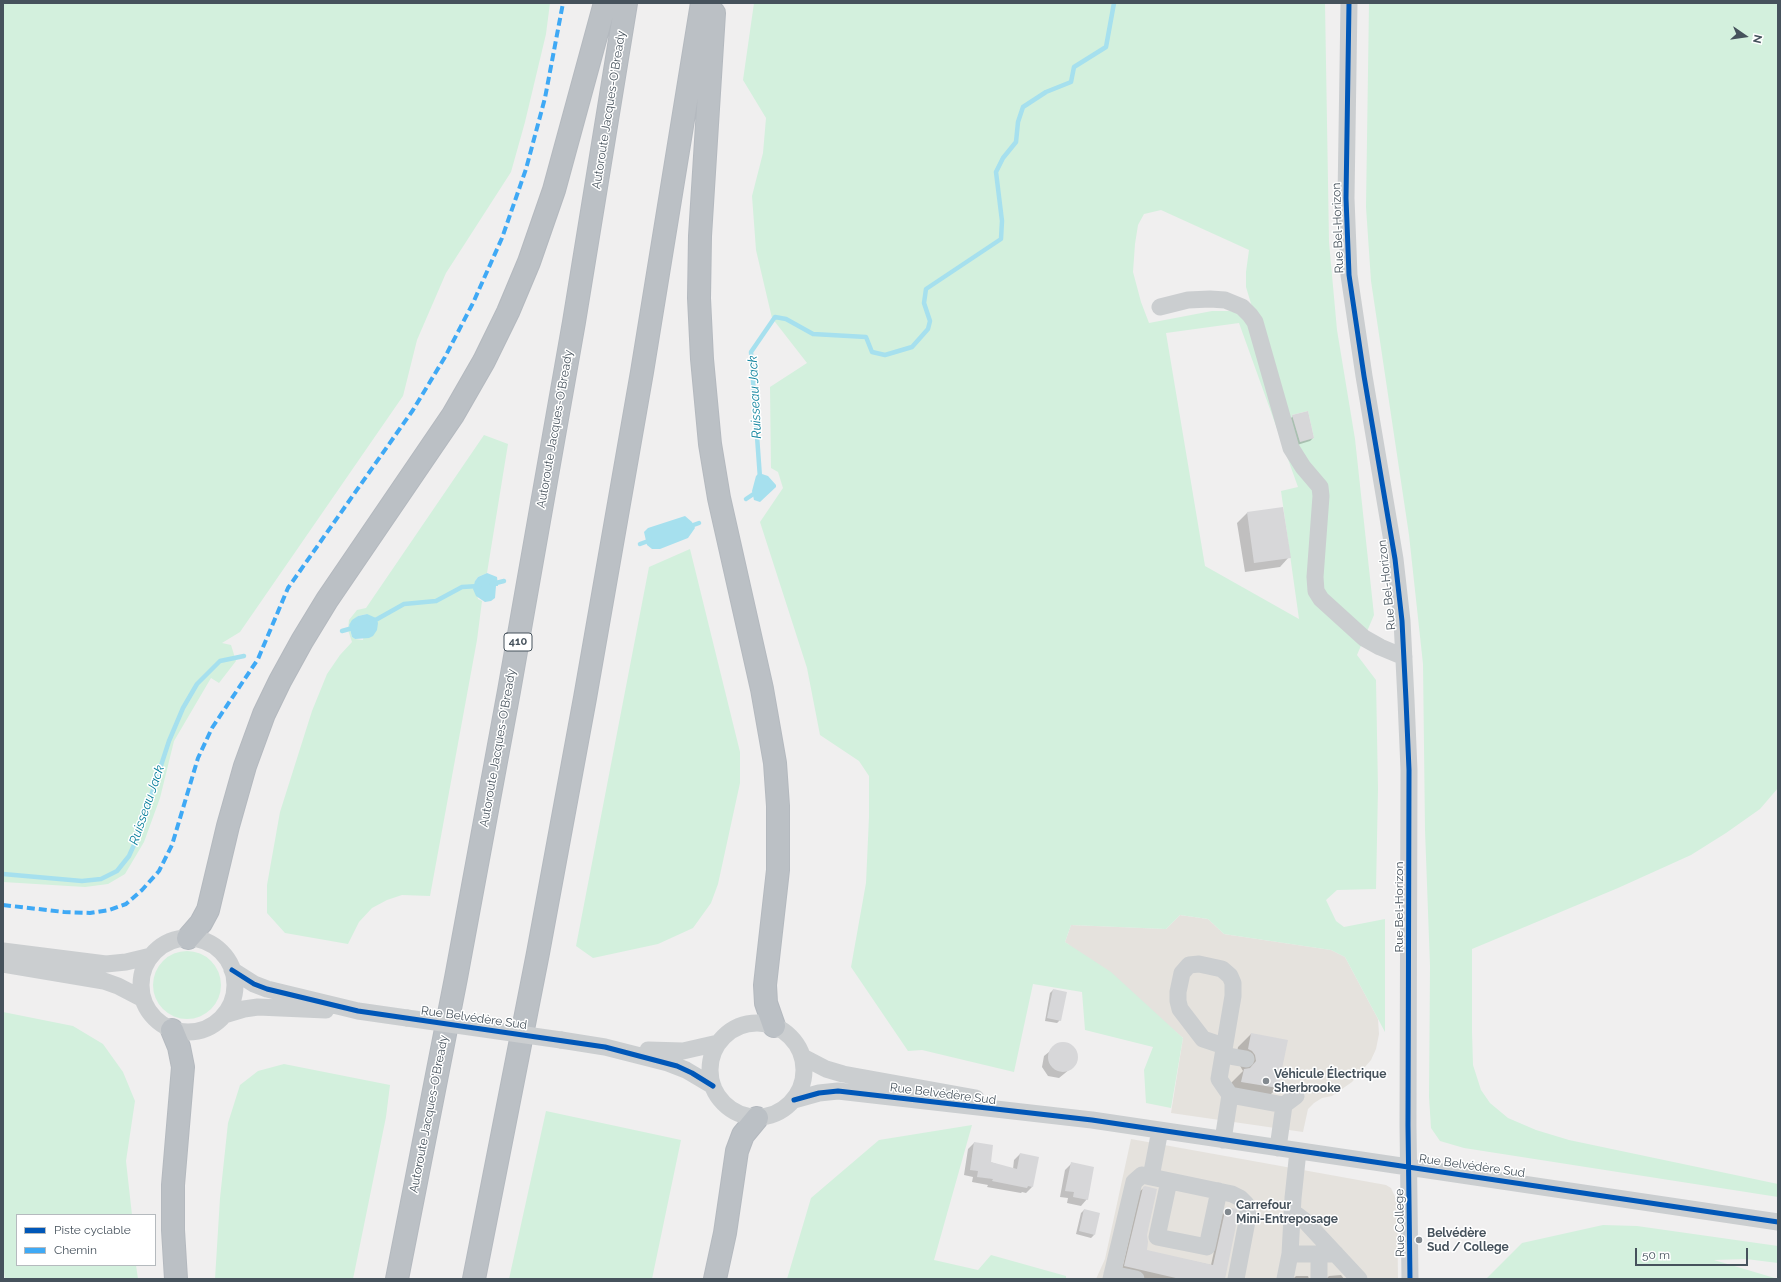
<!DOCTYPE html>
<meta charset="utf-8">
<style>
body{margin:0}
#map{position:relative;width:1781px;height:1282px;overflow:hidden;background:#f0efef;font-family:Raleway,sans-serif}
canvas{display:block}
.frame{position:absolute;inset:0;border:4px solid #46525c;pointer-events:none}
.legend{position:absolute;left:16px;top:1214px;width:140px;height:52px;box-sizing:border-box;background:#fff;border:1px solid #b5babe;margin:0;padding:5px 7px;list-style:none;font-size:12px;color:#46525c}
.legend li{display:flex;align-items:center;gap:8px;height:20px}
.legend b{width:20px;border:1px solid #b5babe}
.north{position:absolute;left:1725px;top:16px;width:40px;height:40px;-webkit-text-stroke:3px #fff;paint-order:stroke;rotate:103deg;font-size:11px;font-weight:700;line-height:16px;text-align:center;color:#46525c}
.north::after{content:'';display:block;margin:auto;width:14px;height:18px;background:#46525c;clip-path:polygon(50% 0,100% 100%,50% 72%,0 100%)}
.scale{position:absolute;left:1635px;top:1248px;width:113px;height:18px;box-sizing:border-box;border:2px solid #46525c;border-top:0;padding-left:5px;font-size:12px;line-height:14px;white-space:nowrap;color:#46525c;-webkit-text-stroke:3px #fff;paint-order:stroke}
</style>
<div id="map">
<canvas width="1781" height="1282"></canvas>
<div class="frame"></div>
<ul class="legend">
<li><b style="height:5px;background:#0057b8"></b>Piste cyclable</li>
<li><b style="height:5px;background:#3fa9f5"></b>Chemin</li>
</ul>
<div class="north">N</div>
<div class="scale">50 m</div>
</div>
<script>
const context = document.querySelector('canvas').getContext('2d');
context.lineJoin = 'round';
function fill(path, color) {
  context.fillStyle = color;
  context.fill(path, 'evenodd');
}
function shape(rows) {
  const path = new Path2D();
  for (const r of rows) {
    if (r.length === 3) {
      path.moveTo(r[0] + r[2], r[1]);
      path.arc(r[0], r[1], r[2], 0, 2 * Math.PI);
      continue;
    }
    path.moveTo(r[0], r[1]);
    for (let i = 2; i < r.length; i += 2) path.lineTo(r[i], r[i + 1]);
  }
  return path;
}
function stroke(path, color, width, dash) {
  context.strokeStyle = color;
  context.lineWidth = width;
  context.lineCap = dash ? 'butt' : 'round';
  context.setLineDash(dash || []);
  context.stroke(path);
}
function write(font, color, halo, rows, align = 'center') {
  context.font = font + ' Raleway,sans-serif';
  context.lineWidth = 3;
  context.setLineDash([]);
  context.textBaseline = 'middle';
  context.strokeStyle = halo;
  context.fillStyle = color;
  for (const [text, x, y, turn = 0] of rows) {
    context.save();
    context.translate(x, y);
    context.rotate((+turn || 0) * Math.PI / 180);
    context.textAlign = isNaN(turn) ? turn : align;
    if (halo) context.strokeText(text, 0, 0);
    context.fillText(text, 0, 0);
    context.restore();
  }
}
fill(shape([
 [1180,915,1208,919,1224,934,1331,950,1345,957,1378,1019,1379,1034,1376,1049,1371,1060,1352,1082,1332,1096,1322,1098,1314,1103,1308,1109,1303,1132,1171,1113,1183,1038,1065,942,1071,925,1166,929],
 [1131,1139,1386,1185,1391,1188,1397,1201,1398,1279,1096,1279,1105,1259]
]), '#e5e2dd');
fill(shape([
 [3,3,550,3,546,34,525,122,511,172,446,273,417,340,403,396,240,632,222,643,231,645,236,661,219,683,211,678,174,741,160,798,144,842,125,874,108,884,85,887,3,882],
 [754,3,1325,3,1329,242,1337,330,1355,439,1374,615,1357,655,1376,680,1378,789,1376,889,1337,890,1326,900,1336,921,1344,927,1385,919,1385,1032,1345,957,1331,950,1224,934,1208,919,1180,915,1166,929,1071,925,1065,942,1111,972,1183,1038,1171,1108,1146,1103,1144,1070,1153,1047,1085,1030,1082,992,1033,984,1014,1072,922,1050,908,1051,851,967,866,883,869,817,869,776,859,761,820,735,807,668,760,522,783,488,778,472,771,468,770,387,807,363,772,318,756,250,752,196,763,153,766,118,743,80],
 [1161,210,1249,250,1246,272,1246,287,1252,307,1241,314,1230,311,1212,311,1149,323,1141,302,1133,272,1135,244,1138,225,1144,214],
 [1239,323,1298,487,1281,491,1299,619,1205,566,1166,333],
 [1308,411,1314,438,1300,442,1292,415],
 [1369,3,1778,3,1778,788,1760,809,1726,833,1691,855,1618,888,1472,949,1472,1032,1473,1065,1481,1090,1490,1103,1508,1118,1536,1130,1569,1140,1778,1184,1778,1197,1464,1148,1440,1141,1431,1128,1429,1097,1430,966,1425,830,1423,664,1409,535,1371,281,1366,207],
 [484,435,508,444,487,573,478,577,475,581,478,599,482,601,477,640,430,896,402,895,387,900,372,908,359,922,348,944,285,933,267,913,267,885,280,812,312,711,327,674,340,655,352,642,348,630,349,620,357,610,366,608],
 [367,614,363,640,355,639,352,637,349,625,358,616],
 [690,549,740,752,740,783,718,884,711,903,693,928,658,944,593,958,576,946,649,567],
 [187,985,34],
 [3,1012,73,1026,103,1044,123,1072,135,1101,126,1161,132,1215,17,1215,17,1265,136,1265,138,1279,5,1279,3,1265],
 [284,1064,390,1085,386,1117,353,1279,215,1279,220,1198,228,1123,240,1085,258,1071],
 [546,1111,681,1140,652,1279,509,1279],
 [972,1125,934,1260,978,1270,991,1255,1066,1276,1066,1279,787,1279,811,1198,879,1140],
 [1603,1225,1637,1226,1778,1246,1778,1263,1746,1259,1714,1260,1778,1279,1486,1279,1522,1243]
]), '#d3f0dd');
fill(shape([
 [759,473,768,476,776,485,776,487,760,502,754,500,752,491,756,476],
 [685,516,692,522,695,528,688,538,660,549,652,549,647,545,644,532,648,528],
 [487,573,497,577,498,586,496,586,495,598,491,601,485,602,476,596,473,589,475,581,478,577],
 [367,614,376,618,378,623,377,630,373,636,369,638,355,639,352,637,349,625,352,620,358,616]
]), '#a6e0ee');
fill(shape([
 [1293,416,1313,438,1310,441,1297,445,1290,419],
 [1282,508,1289,557,1280,567,1245,572,1237,523,1247,513],
 [1053,990,1060,1020,1057,1023,1045,1021,1050,993],
 [1251,1034,1286,1041,1277,1088,1264,1101,1229,1095,1231,1083,1243,1071,1239,1064,1235,1062,1238,1047],
 [1060,1043,1071,1045,1077,1054,1075,1065,1059,1078,1048,1076,1042,1067,1044,1056],
 [974,1143,990,1162,1013,1169,1014,1160,1020,1154,1032,1187,1026,1193,1022,1192,1021,1193,987,1187,988,1185,972,1182,973,1177,964,1175,968,1149],
 [1071,1164,1087,1199,1081,1206,1067,1203,1068,1198,1060,1197,1065,1170],
 [1145,1187,1146,1251,1211,1265,1223,1211,1226,1208,1223,1279,1143,1279,1122,1269,1140,1191],
 [1084,1210,1094,1235,1091,1238,1076,1234,1081,1213],
 [1341,1275,1344,1279,1326,1279,1329,1276],
 [1296,1276,1308,1276,1309,1279,1293,1279]
]), '#0003');
stroke(shape([
 [760,478,751,352,775,317,786,319,813,334,866,337,872,352,885,355,912,347,928,329,930,321,924,303,926,289,1001,239,1002,221,996,172,1003,158,1016,142,1018,122,1023,107,1046,92,1071,82,1074,67,1106,47,1114,3],
 [746,499,758,491],
 [688,527,699,523],
 [640,544,651,540],
 [492,584,504,581],
 [372,622,404,604,436,601,462,587,479,586],
 [342,631,356,627],
 [3,874,82,881,101,879,117,871,129,856,138,836,169,741,183,708,197,684,220,661,244,656]
]), '#a6e0ee', 4.5);
fill(shape([
 [1308,411,1314,438,1300,442,1292,415],
 [1283,507,1291,558,1254,563,1247,512],
 [1053,989,1067,992,1061,1021,1047,1018],
 [1251,1033,1288,1040,1278,1088,1241,1082,1244,1069,1250,1068,1256,1061,1255,1055,1252,1051,1248,1049],
 [1063,1057,15],
 [974,1142,993,1145,991,1162,1017,1169,1020,1153,1039,1157,1033,1187,1028,1186,1027,1188,992,1181,993,1179,977,1177,978,1171,970,1170],
 [1071,1162,1094,1167,1088,1200,1073,1197,1074,1192,1065,1191],
 [1145,1186,1157,1189,1147,1235,1148,1242,1147,1250,1213,1265,1226,1207,1237,1209,1238,1216,1225,1279,1180,1279,1124,1266,1143,1187],
 [1084,1209,1100,1213,1095,1235,1079,1231]
]), '#d7d7d9');
const highway = shape([
 [714,13,700,236,699,298,702,359,710,444,719,498,762,689,775,763,778,806,778,870,765,985,766,1003,774,1026],
 [188,938,201,923,208,910,228,826,245,766,264,714,280,681,302,641,327,600,453,415,484,361,508,312,529,262,554,190,605,3],
 [172,1030,179,1047,183,1067,173,1185,173,1230,176,1279],
 [397,1279,456,978,509,691,574,322,626,3],
 [474,1279,538,953,585,698,642,372,702,3],
 [715,1279,725,1233,737,1151,743,1135,757,1118]
]);
stroke(highway, '#b4b9bf', 24);
stroke(shape([
 [1349,3,1346,198,1349,275,1364,376,1395,559,1402,621,1406,700,1409,770,1408,1125,1410,1279],
 [1160,307,1188,300,1210,299,1225,300,1242,307,1250,315,1255,322,1291,448,1303,467,1320,487,1321,496,1315,577,1316,591,1321,599,1364,638,1380,647,1404,657],
 [188,985,47],
 [3,951,106,964,126,962,151,956],
 [3,964,104,981,118,986,143,999],
 [232,970,254,984,267,989,358,1011,407,1018],
 [224,1015,244,1009,258,1007,326,1010],
 [757,1070,47],
 [561,1040,605,1047,668,1063,686,1070,713,1086],
 [1224,1046,1203,1039,1180,1009,1178,1001,1178,992,1182,973,1189,965,1199,964,1222,969,1230,976,1233,983,1233,996,1219,1079,1230,1095],
 [648,1050,683,1051,718,1043],
 [1223,1055,1246,1059],
 [803,1057,826,1069,843,1074,976,1098],
 [794,1100,819,1093,838,1091,1092,1120,1778,1222],
 [1284,1105,1296,1096],
 [1160,1130,1151,1177,1232,1194,1240,1198,1246,1204,1248,1216,1236,1279],
 [1223,1140,1230,1095,1284,1105,1278,1148],
 [1169,1181,1157,1237,1207,1247,1219,1191],
 [1292,1214,1297,1215,1305,1221,1359,1279],
 [1290,1254,1336,1254],
 [1112,1274,1136,1279],
 [1111,1279,1134,1182,1142,1175,1151,1177],
 [1285,1279,1290,1254,1293,1198,1298,1151],
 [1319,1279,1319,1254]
]), '#cbced0', 17);
stroke(highway, '#bbc0c5', 22);
stroke(shape([
 [407,1018,561,1040]
]), '#cbced0', 17);
stroke(shape([
 [3,905,64,912,90,913,109,910,126,904,142,890,159,871,172,845,198,758,212,728,258,659,288,588,413,410,445,357,473,303,502,238,526,169,545,98,563,3]
]), '#3fa9f5', 4, [8, 4]);
stroke(shape([
 [1349,3,1346,198,1349,275,1364,376,1395,559,1402,621,1406,700,1409,770,1408,1125,1410,1279],
 [232,970,254,984,267,989,358,1011,605,1047,677,1066,692,1073,713,1086],
 [794,1100,819,1093,838,1091,1092,1120,1778,1222]
]), '#0057b8', 5);
for (const [x, y, r, color] of [
 [1266,1081,4,"#82898f"],
 [1228,1212,4,"#82898f"],
 [1419,1240,4,"#82898f"]
]) {
  const dot = new Path2D();
  dot.arc(x, y, r, 0, 2 * Math.PI);
  context.fillStyle = color;
  context.fill(dot);
  stroke(dot, '#fff', 1.5);
}
for (const [x, y, w] of [
 [518,642,28]
]) {
  const box = new Path2D();
  box.roundRect(x - w / 2, y - 9, w, 18, 3);
  context.fillStyle = '#fff';
  context.fill(box);
  stroke(box, '#46525c', 1);
}
write('bold 11px', '#46525c', null, [
 ["410",518,642]
]);
write('12px', '#46525c', '#fff', [
 ["Autoroute Jacques-O'Bready",609,110,-81],
 ["Rue Bel-Horizon",1338,228,-92],
 ["Autoroute Jacques-O'Bready",555,429,-80],
 ["Rue Bel-Horizon",1387,585,-96],
 ["Autoroute Jacques-O'Bready",498,748,-80],
 ["Rue Bel-Horizon",1399,907,-90],
 ["Rue Belvédère Sud",474,1018,8],
 ["Rue Belvédère Sud",943,1094,7],
 ["Autoroute Jacques-O'Bready",429,1114,-79],
 ["Rue Belvédère Sud",1472,1166,8],
 ["Rue College",1400,1223,-91]
]);
write('bold 12px', '#46525c', '#fff', [
 ["Véhicule Électrique",1274,1074],
 ["Sherbrooke",1274,1088],
 ["Carrefour",1236,1205],
 ["Mini-Entreposage",1236,1219],
 ["Belvédère",1427,1233],
 ["Sud / College",1427,1247]
], 'left');
write('italic 13px', '#0b819c', '#fff', [
 ["Ruisseau Jack",755,397,-93],
 ["Ruisseau Jack",147,805,-71]
]);
</script>
